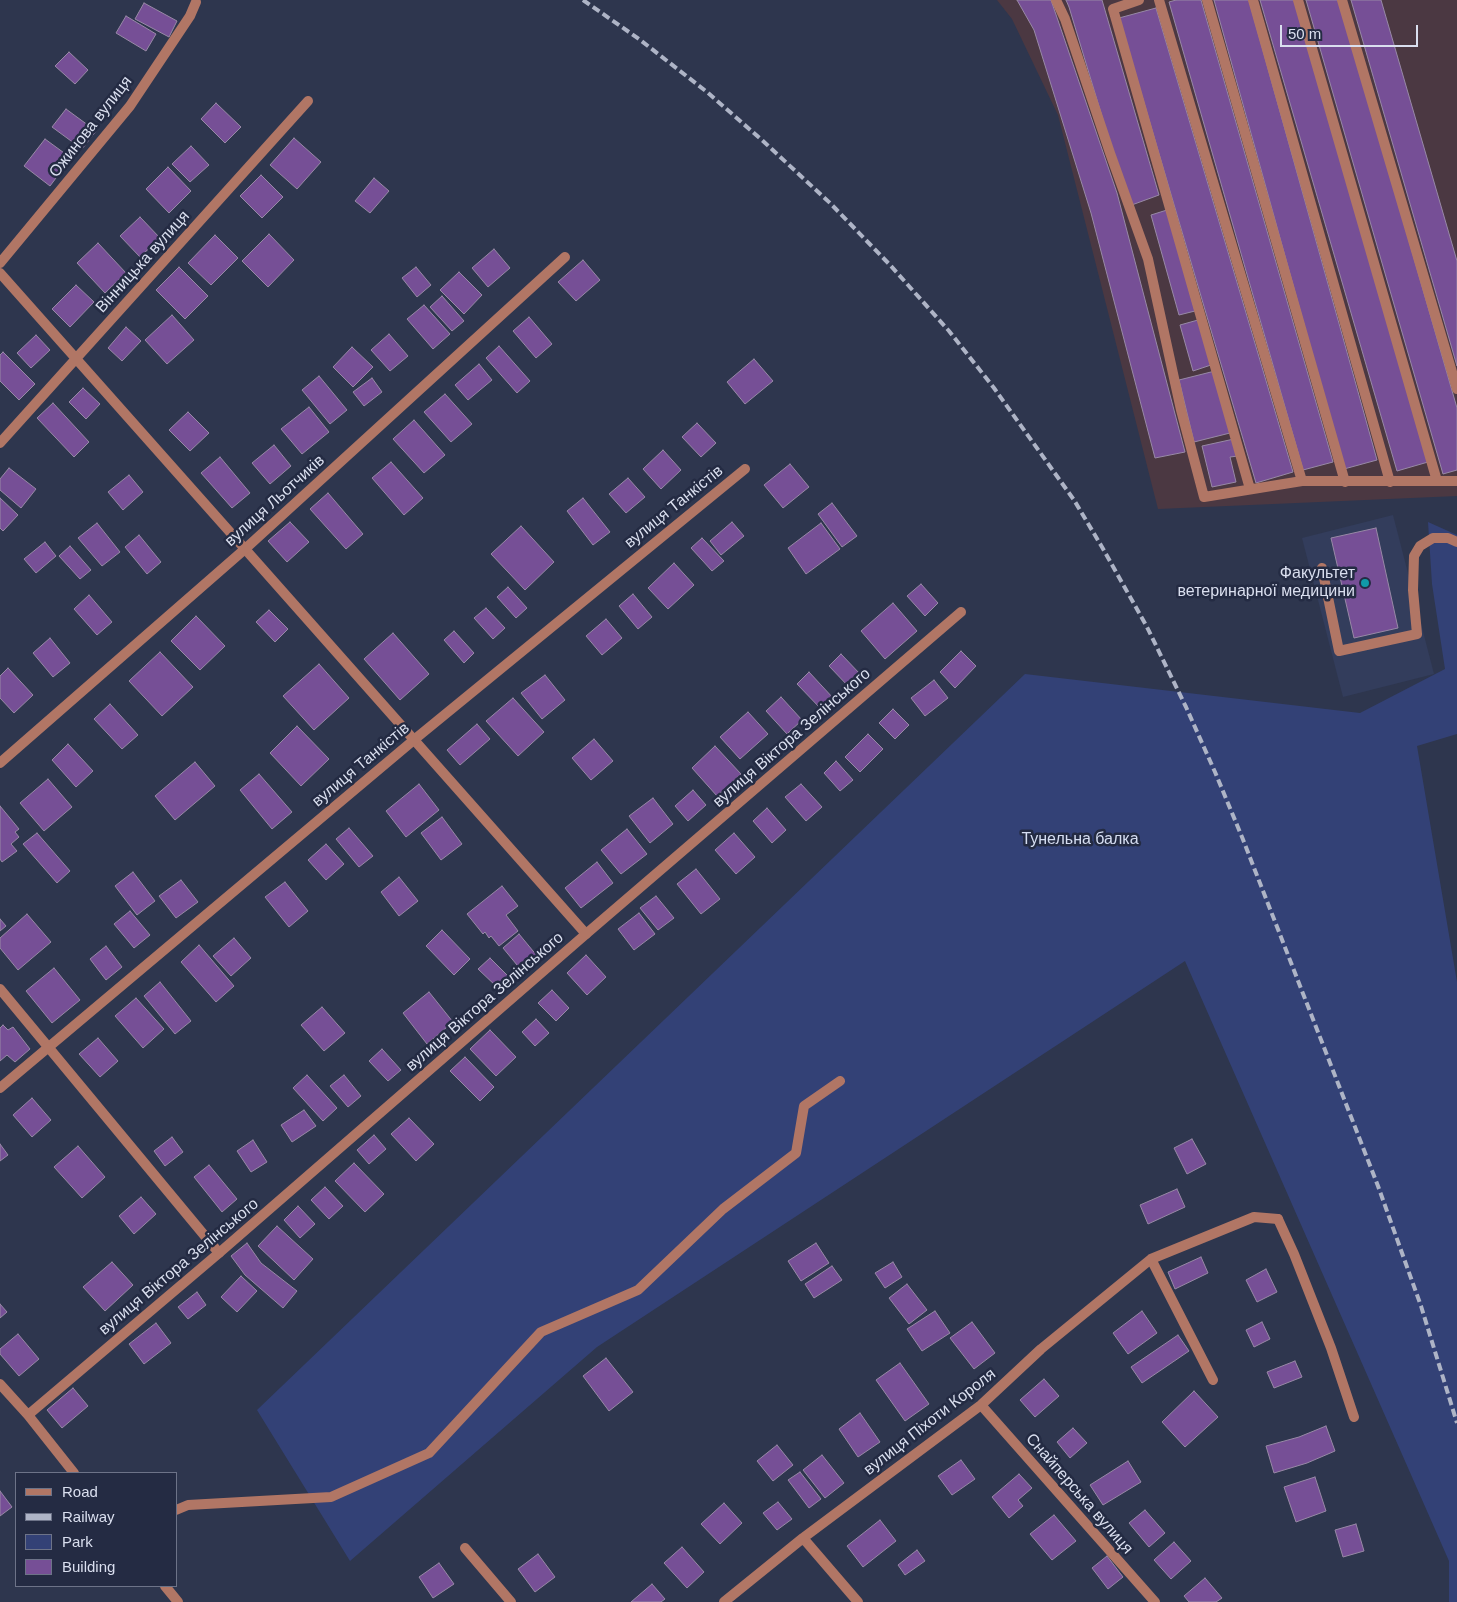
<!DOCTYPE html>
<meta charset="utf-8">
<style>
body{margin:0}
#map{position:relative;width:1457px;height:1602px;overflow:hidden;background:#2e364e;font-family:Arial,sans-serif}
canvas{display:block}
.legend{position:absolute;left:15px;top:1472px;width:162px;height:115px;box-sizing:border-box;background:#242b43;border:1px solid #6d7388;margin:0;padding:6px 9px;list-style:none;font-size:15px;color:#dadfef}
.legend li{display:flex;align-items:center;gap:10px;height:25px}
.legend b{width:25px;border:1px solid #6d7388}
.scale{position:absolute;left:1280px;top:25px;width:138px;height:22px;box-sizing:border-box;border:2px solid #dadfef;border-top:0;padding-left:6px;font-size:15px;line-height:18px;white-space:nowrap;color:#dadfef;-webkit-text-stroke:4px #242b43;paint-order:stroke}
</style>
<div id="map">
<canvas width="1457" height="1602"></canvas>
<ul class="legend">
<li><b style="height:6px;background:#b17665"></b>Road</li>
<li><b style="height:6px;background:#aeb4c6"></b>Railway</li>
<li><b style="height:14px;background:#334176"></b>Park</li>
<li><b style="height:14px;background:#764f96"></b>Building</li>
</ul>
<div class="scale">50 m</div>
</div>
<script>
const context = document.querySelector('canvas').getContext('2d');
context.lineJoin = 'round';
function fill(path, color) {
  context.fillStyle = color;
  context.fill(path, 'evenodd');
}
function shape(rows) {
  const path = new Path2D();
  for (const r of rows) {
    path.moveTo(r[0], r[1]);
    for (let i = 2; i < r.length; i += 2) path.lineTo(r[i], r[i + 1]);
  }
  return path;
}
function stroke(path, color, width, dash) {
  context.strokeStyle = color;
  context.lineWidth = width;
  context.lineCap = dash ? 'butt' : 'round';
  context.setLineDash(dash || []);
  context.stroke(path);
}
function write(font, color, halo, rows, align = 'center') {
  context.font = font + ' Arial,sans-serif';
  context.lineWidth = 5;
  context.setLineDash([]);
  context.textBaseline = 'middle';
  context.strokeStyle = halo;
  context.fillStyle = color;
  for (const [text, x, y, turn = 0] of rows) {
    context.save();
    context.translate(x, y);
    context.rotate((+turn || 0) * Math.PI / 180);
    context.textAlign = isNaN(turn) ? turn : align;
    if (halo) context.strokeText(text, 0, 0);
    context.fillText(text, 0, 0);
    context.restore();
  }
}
fill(shape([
 [1393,515,1434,674,1343,697,1302,538]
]), '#333d5c');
fill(shape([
 [997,0,1457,0,1457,496,1158,509,1058,115,1012,19]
]), '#4b3842');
fill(shape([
 [1428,522,1457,535,1457,734,1417,746,1457,982,1457,1602,1449,1602,1449,1561,1185,961,597,1347,350,1561,257,1410,1025,674,1360,713,1445,669,1432,584]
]), '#334176');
const building = shape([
 [1017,0,1051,0,1117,193,1185,452,1155,458,1091,213,1034,30,1017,0],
 [1066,0,1102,0,1159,195,1129,206,1069,7,1066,0],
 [1176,0,1201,0,1333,462,1303,470,1169,2,1176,0],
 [1214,0,1249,0,1377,460,1344,469,1214,0],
 [1260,0,1294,0,1428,462,1397,471,1260,0],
 [1306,0,1340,0,1457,408,1457,470,1443,474,1306,0],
 [1351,0,1381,0,1457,261,1457,366,1351,0],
 [144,3,177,21,169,37,135,19,144,3],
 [1156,8,1293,472,1256,483,1119,18,1156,8],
 [126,16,156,34,146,51,116,33,126,16],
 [69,52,88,70,75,84,55,66,69,52],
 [216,103,241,127,225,143,201,119,216,103],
 [66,109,96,131,82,149,52,127,66,109],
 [294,138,321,162,297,189,270,165,294,138],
 [45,139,71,158,50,186,24,166,45,139],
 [191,146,209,165,190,182,172,164,191,146],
 [168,167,191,191,169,213,146,189,168,167],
 [261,175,283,197,262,218,240,196,261,175],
 [374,178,389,191,370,213,355,201,374,178],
 [1167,210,1195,311,1179,315,1151,215,1167,210],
 [140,217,160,238,140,257,120,236,140,217],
 [269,234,294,260,268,287,242,261,269,234],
 [215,235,238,258,211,285,188,263,215,235],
 [98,243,126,273,105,293,77,263,98,243],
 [494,249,510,268,488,287,472,268,494,249],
 [583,260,600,280,576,301,558,282,583,260],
 [179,267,208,296,185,319,156,290,179,267],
 [416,267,431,285,417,297,402,278,416,267],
 [459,272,482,295,464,314,440,290,459,272],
 [76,285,94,302,70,327,52,309,76,285],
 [442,296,464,321,452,331,430,307,442,296],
 [424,305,450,334,433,349,407,319,424,305],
 [172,315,194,340,167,364,145,340,172,315],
 [529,317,552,344,536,358,513,331,529,317],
 [1198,320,1211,365,1193,371,1180,325,1198,320],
 [126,327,141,341,122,361,108,348,126,327],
 [389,334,408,356,390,371,371,350,389,334],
 [36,335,50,350,31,368,17,353,36,335],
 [499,346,530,381,517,393,486,358,499,346],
 [352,347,373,367,353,387,333,367,352,347],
 [3,352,35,384,19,400,0,381,0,355,3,352],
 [754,359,773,381,745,404,727,382,754,359],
 [479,364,492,380,468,400,455,385,479,364],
 [1215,371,1230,433,1194,442,1179,380,1215,371],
 [319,376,347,410,330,424,302,390,319,376],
 [372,378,382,392,364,406,353,392,372,378],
 [83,388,100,404,86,419,69,402,83,388],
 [445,394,472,424,451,442,424,412,445,394],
 [53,403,89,442,74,457,37,418,53,403],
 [309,407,329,432,302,454,281,429,309,407],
 [188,412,209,433,190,451,169,430,188,412],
 [414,420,445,455,424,473,393,439,414,420],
 [697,423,716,443,701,457,682,437,697,423],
 [1234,439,1238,456,1230,457,1236,482,1212,487,1202,446,1234,439],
 [274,445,291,466,270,484,252,463,274,445],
 [663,450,681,470,661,489,643,469,663,450],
 [220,457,250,493,232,508,201,473,220,457],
 [391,462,423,498,404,515,372,478,391,462],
 [790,464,809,487,783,508,764,485,790,464],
 [9,468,36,489,21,508,0,490,0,479,9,468],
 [129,475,143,492,123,510,108,492,129,475],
 [628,478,645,497,626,513,609,494,628,478],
 [328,493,363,534,346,549,310,509,328,493],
 [0,498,18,515,3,531,0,528,0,498],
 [583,498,610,532,593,545,567,511,583,498],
 [832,503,857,536,842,547,818,514,832,503],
 [290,522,309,542,287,562,268,541,290,522],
 [732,522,744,536,721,555,710,541,732,522],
 [97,523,120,552,102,566,78,538,97,523],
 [821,523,840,549,806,574,788,548,821,523],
 [521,526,554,562,525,590,491,554,521,526],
 [1376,528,1398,628,1354,638,1331,538,1376,528],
 [139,535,161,562,147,574,125,547,139,535],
 [702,538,724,561,712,571,691,548,702,538],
 [45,542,56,556,36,573,24,559,45,542],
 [70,546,91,570,80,579,59,556,70,546],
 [674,563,694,585,668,609,648,588,674,563],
 [921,584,938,603,925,616,907,596,921,584],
 [508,587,527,608,516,618,497,597,508,587],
 [633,594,652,617,638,629,619,606,633,594],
 [89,595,112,622,97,635,74,609,89,595],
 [893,603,917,631,885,659,861,631,893,603],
 [486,608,505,628,493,639,474,618,486,608],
 [269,610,288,629,275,642,256,622,269,610],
 [196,616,225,646,200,670,171,641,196,616],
 [606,619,622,638,602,655,586,636,606,619],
 [454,631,474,653,464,663,444,640,454,631],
 [393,633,429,674,400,700,364,659,393,633],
 [50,638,70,663,53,677,33,653,50,638],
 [961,651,976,666,955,688,940,672,961,651],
 [160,652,193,687,162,716,129,681,160,652],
 [841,654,861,675,849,687,829,666,841,654],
 [319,664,349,698,314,730,283,696,319,664],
 [8,668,33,695,14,713,0,698,0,676,8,668],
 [809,672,834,699,822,710,797,684,809,672],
 [545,675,565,700,542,719,521,693,545,675],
 [934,680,948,698,925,716,911,698,934,680],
 [781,697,802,720,787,734,766,711,781,697],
 [513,698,544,732,518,756,486,721,513,698],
 [110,704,138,735,122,749,94,719,110,704],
 [893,709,909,725,895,739,879,723,893,709],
 [748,712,768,734,740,759,720,737,748,712],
 [477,724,490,739,460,765,447,750,477,724],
 [297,726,329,759,301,786,270,753,297,726],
 [868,734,883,749,860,772,845,757,868,734],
 [594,739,613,761,591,780,572,758,594,739],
 [68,744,93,771,76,787,52,760,68,744],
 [715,746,741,774,717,796,692,768,715,746],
 [836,761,853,780,840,791,824,773,836,761],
 [195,762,215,786,175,820,155,796,195,762],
 [259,774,292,812,272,829,240,790,259,774],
 [48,779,72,807,44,831,20,803,48,779],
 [419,784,439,810,406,837,386,811,419,784],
 [801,784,822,807,806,821,785,797,801,784],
 [693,790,706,805,688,821,675,806,693,790],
 [653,798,673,824,650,843,629,816,653,798],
 [0,806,19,829,15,832,19,837,11,844,17,851,2,862,0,859,0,806],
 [767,808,786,830,772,843,753,821,767,808],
 [442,817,462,844,441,860,421,833,442,817],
 [349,828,373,856,359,867,336,839,349,828],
 [627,829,647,854,621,874,601,850,627,829],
 [37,833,70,871,57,883,23,844,37,833],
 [734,833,755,857,736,874,715,850,734,833],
 [326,844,344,864,326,880,308,860,326,844],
 [597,862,613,883,581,908,565,888,597,862],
 [696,869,720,899,701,914,677,884,696,869],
 [133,872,155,901,137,915,115,886,133,872],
 [399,877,418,901,399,916,381,892,399,877],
 [181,880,198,902,176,918,159,896,181,880],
 [285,882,308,911,289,927,265,897,285,882],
 [502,886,518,906,506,915,518,931,499,946,491,936,489,938,485,932,483,934,467,914,502,886],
 [656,896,674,918,658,930,640,908,656,896],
 [130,911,150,935,134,948,114,924,130,911],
 [639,913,655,934,634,950,618,929,639,913],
 [27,914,51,942,18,970,0,948,0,938,27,914],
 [0,919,6,926,0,931,0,919],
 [442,930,470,959,454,975,426,946,442,930],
 [519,934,538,957,522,971,503,948,519,934],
 [234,938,251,958,231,976,213,956,234,938],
 [199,945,234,986,216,1002,181,962,199,945],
 [106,946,122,967,106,980,90,959,106,946],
 [586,955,606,977,587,995,567,973,586,955],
 [490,958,508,976,497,987,478,969,490,958],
 [54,968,80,1000,52,1023,26,991,54,968],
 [160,982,191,1021,175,1034,144,996,160,982],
 [552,990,569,1008,556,1021,538,1003,552,990],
 [429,992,453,1022,427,1044,403,1013,429,992],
 [136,998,164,1029,143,1048,115,1016,136,998],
 [322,1007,345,1033,324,1051,301,1025,322,1007],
 [536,1019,549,1033,535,1046,522,1032,536,1019],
 [3,1025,8,1030,13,1027,30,1049,15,1062,7,1055,0,1061,0,1028,3,1025],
 [490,1030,516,1057,496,1076,470,1049,490,1030],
 [98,1038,118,1061,100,1077,79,1054,98,1038],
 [382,1049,401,1070,388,1081,369,1061,382,1049],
 [465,1057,494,1087,480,1101,450,1071,465,1057],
 [307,1075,337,1108,323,1121,293,1088,307,1075],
 [344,1075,361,1096,348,1107,330,1086,344,1075],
 [32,1098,51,1120,32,1137,13,1115,32,1098],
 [304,1110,316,1126,292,1142,281,1125,304,1110],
 [409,1118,434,1144,416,1161,391,1134,409,1118],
 [374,1135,386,1149,369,1164,357,1150,374,1135],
 [172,1137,183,1152,165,1166,154,1151,172,1137],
 [1192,1139,1206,1164,1187,1174,1174,1148,1192,1139],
 [253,1140,267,1162,251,1172,237,1151,253,1140],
 [0,1144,8,1155,0,1161,0,1144],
 [78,1146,105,1177,82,1198,54,1167,78,1146],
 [354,1163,384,1194,365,1212,335,1181,354,1163],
 [209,1165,237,1199,222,1212,194,1177,209,1165],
 [325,1187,343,1206,329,1219,311,1200,325,1187],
 [1177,1189,1185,1207,1148,1224,1140,1205,1177,1189],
 [141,1197,156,1214,134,1234,119,1216,141,1197],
 [298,1206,315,1224,300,1238,284,1220,298,1206],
 [277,1226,313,1259,294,1280,258,1246,277,1226],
 [247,1243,261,1263,297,1291,283,1308,245,1275,231,1256,247,1243],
 [816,1243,829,1263,801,1281,788,1261,816,1243],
 [1201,1257,1208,1273,1175,1289,1168,1272,1201,1257],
 [112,1262,133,1285,105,1311,83,1287,112,1262],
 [893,1262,902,1277,885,1288,875,1273,893,1262],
 [832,1266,842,1280,814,1298,805,1284,832,1266],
 [1266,1269,1277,1292,1257,1302,1246,1280,1266,1269],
 [241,1276,257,1291,237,1312,221,1297,241,1276],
 [907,1284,927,1310,909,1324,889,1298,907,1284],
 [197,1292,206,1305,188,1319,178,1307,197,1292],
 [0,1304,7,1312,0,1318,0,1304],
 [935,1311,950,1333,922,1351,907,1329,935,1311],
 [1142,1311,1157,1333,1128,1354,1113,1333,1142,1311],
 [972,1322,995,1353,974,1369,950,1338,972,1322],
 [1262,1322,1270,1339,1254,1347,1246,1330,1262,1322],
 [156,1323,171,1343,144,1364,129,1344,156,1323],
 [18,1334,39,1359,19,1376,0,1354,0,1349,18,1334],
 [1178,1335,1189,1351,1142,1383,1131,1367,1178,1335],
 [606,1358,633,1392,609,1411,583,1376,606,1358],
 [1295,1361,1302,1377,1274,1388,1267,1372,1295,1361],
 [900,1363,929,1404,905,1421,876,1380,900,1363],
 [1044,1379,1059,1396,1035,1417,1020,1400,1044,1379],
 [73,1388,88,1406,62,1428,47,1410,73,1388],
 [1194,1391,1218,1417,1185,1447,1162,1422,1194,1391],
 [860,1413,880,1442,858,1457,839,1429,860,1413],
 [1326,1426,1335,1451,1307,1463,1274,1473,1266,1446,1299,1437,1326,1426],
 [1073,1428,1087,1443,1070,1458,1057,1442,1073,1428],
 [777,1445,793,1465,773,1481,757,1461,777,1445],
 [822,1455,844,1483,825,1498,803,1470,822,1455],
 [961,1460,975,1479,952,1495,938,1476,961,1460],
 [1128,1461,1141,1482,1103,1505,1090,1485,1128,1461],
 [800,1472,821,1499,809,1508,788,1480,800,1472],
 [1019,1474,1032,1488,1018,1500,1023,1506,1009,1518,992,1497,1019,1474],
 [1315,1477,1326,1511,1296,1522,1284,1487,1315,1477],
 [0,1491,12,1507,0,1516,0,1491],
 [778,1502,792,1519,777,1530,763,1513,778,1502],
 [724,1503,742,1523,720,1544,701,1524,724,1503],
 [1145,1510,1165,1533,1149,1547,1129,1523,1145,1510],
 [1054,1515,1076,1541,1052,1560,1030,1534,1054,1515],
 [880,1520,896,1541,863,1567,847,1546,880,1520],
 [1356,1524,1364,1551,1343,1557,1335,1530,1356,1524],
 [1174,1542,1191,1561,1171,1579,1154,1560,1174,1542],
 [682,1547,704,1572,687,1588,664,1563,682,1547],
 [917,1550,925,1561,905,1575,898,1565,917,1550],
 [538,1554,555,1577,535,1592,518,1569,538,1554],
 [1107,1556,1123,1577,1108,1589,1092,1568,1107,1556],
 [439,1563,454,1584,433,1598,419,1577,439,1563],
 [1205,1578,1222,1598,1216,1602,1189,1602,1184,1596,1205,1578],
 [652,1584,665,1599,661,1602,631,1602,652,1584]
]);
fill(building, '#764f96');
stroke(building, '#9889a6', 1);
stroke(shape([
 [1056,0,1065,19,1110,153,1148,259,1181,410,1204,497,1302,481,1457,481],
 [1139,0,1113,9,1250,489],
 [1159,0,1302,481],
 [1207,0,1345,482],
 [1253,0,1390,482],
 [1298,0,1437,481],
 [1342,0,1457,389],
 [245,549,586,934],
 [1322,568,1339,651,1417,634,1413,590,1414,556,1420,546,1433,538,1448,538,1457,542],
 [0,989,219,1253],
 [1278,1219,1294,1254,1331,1348,1354,1417],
 [176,1510,188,1505,331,1497,429,1453,541,1332,638,1290,723,1209,796,1153,804,1106,840,1081]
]), '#b17665', 10);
stroke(shape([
 [0,263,130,106,190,16,196,2],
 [0,273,245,549],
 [0,443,308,101],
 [0,763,245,549,565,257],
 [0,1088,415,739,745,469],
 [1151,1259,1213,1380],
 [0,1384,28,1415,74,1473],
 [981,1405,1155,1602],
 [28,1415,219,1253,586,934,961,612],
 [803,1538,858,1602],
 [465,1548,511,1602],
 [165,1586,178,1602],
 [724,1602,803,1538,981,1405,1041,1349,1151,1259,1254,1217,1278,1219]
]), '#b17665', 10);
stroke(shape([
 [583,0,639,39,707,92,763,141,830,203,891,266,949,331,994,388,1074,500,1102,547,1147,627,1186,707,1215,772,1242,837,1378,1186,1421,1306,1457,1423]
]), '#aeb4c6', 4, [8, 4]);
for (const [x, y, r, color] of [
 [1365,583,5,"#0f9aa8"]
]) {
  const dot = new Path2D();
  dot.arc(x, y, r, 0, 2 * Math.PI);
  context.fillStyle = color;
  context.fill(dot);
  stroke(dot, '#242b43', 2);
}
write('16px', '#dadfef', '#242b43', [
 ["Ожинова вулиця",91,127,-52],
 ["Вінницька вулиця",143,262,-48],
 ["вулиця Льотчиків",275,501,-42],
 ["вулиця Танкістів",674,507,-39],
 ["вулиця Віктора Зелінського",792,738,-41],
 ["вулиця Танкістів",361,765,-40],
 ["вулиця Віктора Зелінського",485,1002,-41],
 ["вулиця Віктора Зелінського",179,1267,-40],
 ["вулиця Піхоти Короля",930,1422,-38],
 ["Снайперська вулиця",1079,1494,49]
]);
write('16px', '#dadfef', '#242b43', [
 ["Факультет",1355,574],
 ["ветеринарної медицини",1355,592]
], 'right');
write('16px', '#d6def2', '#242b43', [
 ["Тунельна балка",1080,840]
]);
</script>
